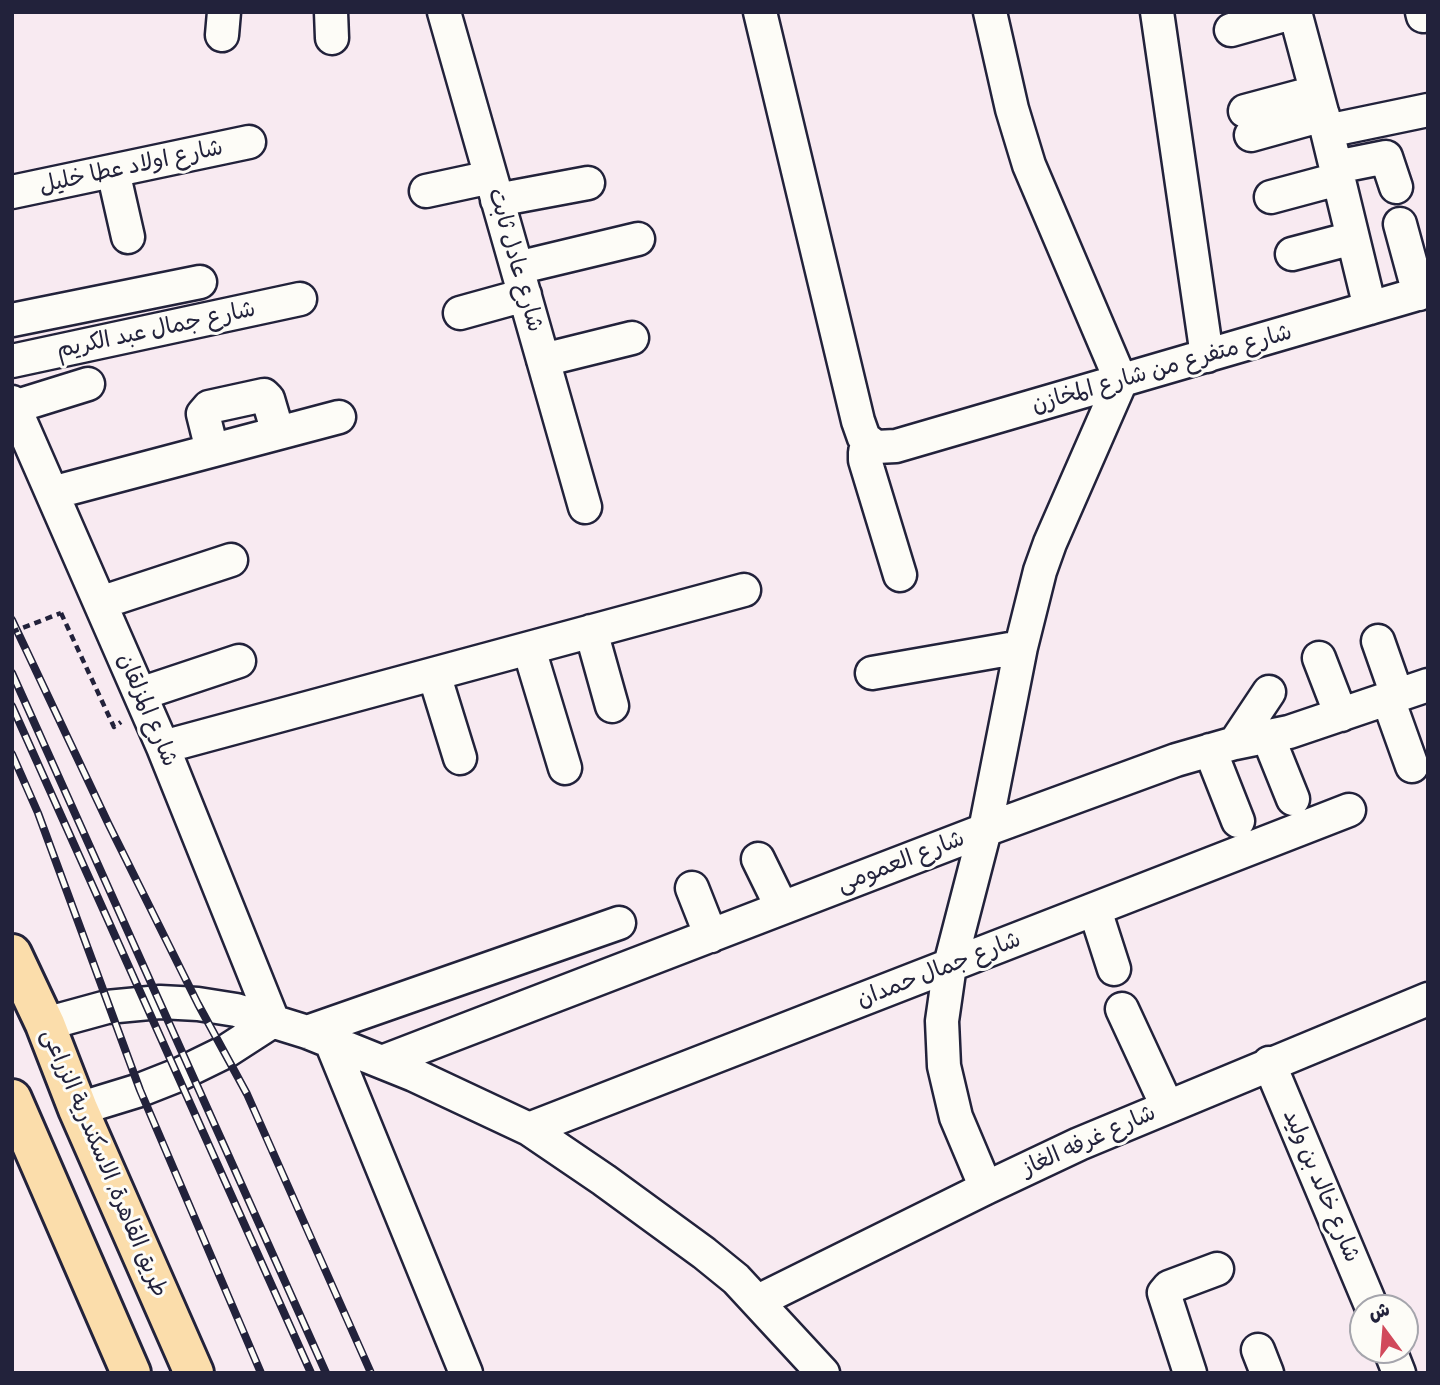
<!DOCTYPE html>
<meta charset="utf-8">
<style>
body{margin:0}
#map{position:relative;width:1440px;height:1385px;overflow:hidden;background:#f8eaf1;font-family:"Patrick Hand","Playpen Sans Arabic",sans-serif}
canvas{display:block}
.frame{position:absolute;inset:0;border:14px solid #22223b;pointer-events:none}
.north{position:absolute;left:1349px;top:1294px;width:70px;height:70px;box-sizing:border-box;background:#fdfcf7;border:2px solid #a5a5ac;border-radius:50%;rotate:344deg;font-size:19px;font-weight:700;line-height:28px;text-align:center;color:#22223b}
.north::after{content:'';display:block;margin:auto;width:24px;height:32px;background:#d1495b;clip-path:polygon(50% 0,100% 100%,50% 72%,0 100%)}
</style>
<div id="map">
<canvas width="1440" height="1385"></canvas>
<div class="frame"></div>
<div class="north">ش</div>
</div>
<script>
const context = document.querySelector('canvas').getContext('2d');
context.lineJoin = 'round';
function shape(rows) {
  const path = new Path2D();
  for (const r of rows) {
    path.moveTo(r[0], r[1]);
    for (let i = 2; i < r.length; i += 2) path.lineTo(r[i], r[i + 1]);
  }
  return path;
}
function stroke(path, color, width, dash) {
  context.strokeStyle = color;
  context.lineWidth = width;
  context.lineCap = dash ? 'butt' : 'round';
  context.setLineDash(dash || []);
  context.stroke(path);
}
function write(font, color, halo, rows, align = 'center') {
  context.font = font + ' "Patrick Hand","Playpen Sans Arabic",sans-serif';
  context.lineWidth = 6;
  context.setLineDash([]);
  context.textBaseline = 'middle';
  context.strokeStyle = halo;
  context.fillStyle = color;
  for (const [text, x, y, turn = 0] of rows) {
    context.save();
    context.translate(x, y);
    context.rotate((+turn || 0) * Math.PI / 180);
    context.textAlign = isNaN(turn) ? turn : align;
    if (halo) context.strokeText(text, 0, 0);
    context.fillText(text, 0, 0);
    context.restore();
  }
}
const minor = shape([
 [331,12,332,38],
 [444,12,585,507],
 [760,12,858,421,864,438,876,447,896,446,1428,291],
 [1157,12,1207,356],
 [1295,12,1327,131,1370,308],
 [1422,12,1423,16],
 [1231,30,1295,12],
 [222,35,224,12],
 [1245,111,1316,92],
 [1327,131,1428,110],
 [1251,135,1323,115],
 [1336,167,1386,157,1396,187],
 [113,171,128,237],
 [426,191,491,177],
 [12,192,249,142],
 [1271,197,1338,179],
 [497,200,588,183],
 [1400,224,1419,294],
 [1292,254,1353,238],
 [517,268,638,239],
 [460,313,525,295],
 [12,320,200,282],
 [543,360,632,338],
 [12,361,300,299],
 [12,402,163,747,273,1021],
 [14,407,88,384],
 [876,447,865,452,865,460,900,575],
 [212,450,203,414,209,407,264,395,268,399,278,433],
 [52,493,339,417],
 [100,603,231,560],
 [591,631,612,706],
 [1378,641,1397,695],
 [529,649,565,768],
 [1319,658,1341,715],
 [872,673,1021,647],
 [434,674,460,758],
 [140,694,239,661],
 [1388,699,1412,766],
 [1268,737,1293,799],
 [1235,743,1269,692],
 [163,747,744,590],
 [1210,750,1238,821],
 [758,859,782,908],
 [692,888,711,936],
 [1095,910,1114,969],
 [1122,1009,1167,1106],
 [45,1024,107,1007,160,1002,198,1004,236,1010,307,1032,414,1075,529,1129,604,1180,704,1253,736,1279,823,1373],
 [307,1032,619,923],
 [331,1042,466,1373],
 [382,1062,985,830,1176,760,1235,743,1289,732,1428,685],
 [1269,1063,1372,1308],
 [78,1109,140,1090,178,1075,225,1052,273,1021],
 [529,1129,1349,810],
 [986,1188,956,1117,944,1066,942,1021,950,965,985,830,1021,647,1040,571,1050,543,1121,381,1029,165,1012,109,990,12],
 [758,1301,986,1188,1079,1144,1428,999],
 [1258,1350,1267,1373],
 [1390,1350,1399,1373],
 [1190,1373,1164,1293,1169,1287,1217,1269]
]);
const highway = shape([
 [12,954,45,1024,78,1109,194,1373],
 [12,1099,131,1373]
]);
stroke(minor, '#22223b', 37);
stroke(highway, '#22223b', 44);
stroke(shape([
 [61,613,114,727,121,722]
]), '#22223b', 4.5, [7, 5]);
stroke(minor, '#fdfcf7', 32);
stroke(highway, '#fbddab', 38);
const rail = shape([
 [12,620,108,823,198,1004,247,1094,371,1373],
 [12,673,326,1373],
 [12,706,311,1373],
 [12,754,38,813,140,1090,261,1373]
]);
stroke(rail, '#22223b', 8);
stroke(rail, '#fdfcf7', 5, [16]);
stroke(shape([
 [12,632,61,613]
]), '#22223b', 4.5, [7, 5]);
write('23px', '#22223b', '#fdfcf7', [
 ["شارع اولاد عطا خليل",131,167,-12],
 ["شارع عادل ثابت",515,260,74],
 ["شارع جمال عبد الكريم",156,330,-12],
 ["شارع متفرع من شارع المخازن",1162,369,-16],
 ["شارع المزلقان",147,710,67],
 ["شارع العمومى",901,862,-21],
 ["شارع جمال حمدان",939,970,-21],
 ["شارع غرفه الغاز",1089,1141,-24],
 ["طريق القاهرة, الاسكندرية الزراعى",104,1163,67],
 ["شارع خالد بن وليد",1321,1186,67]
]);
</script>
